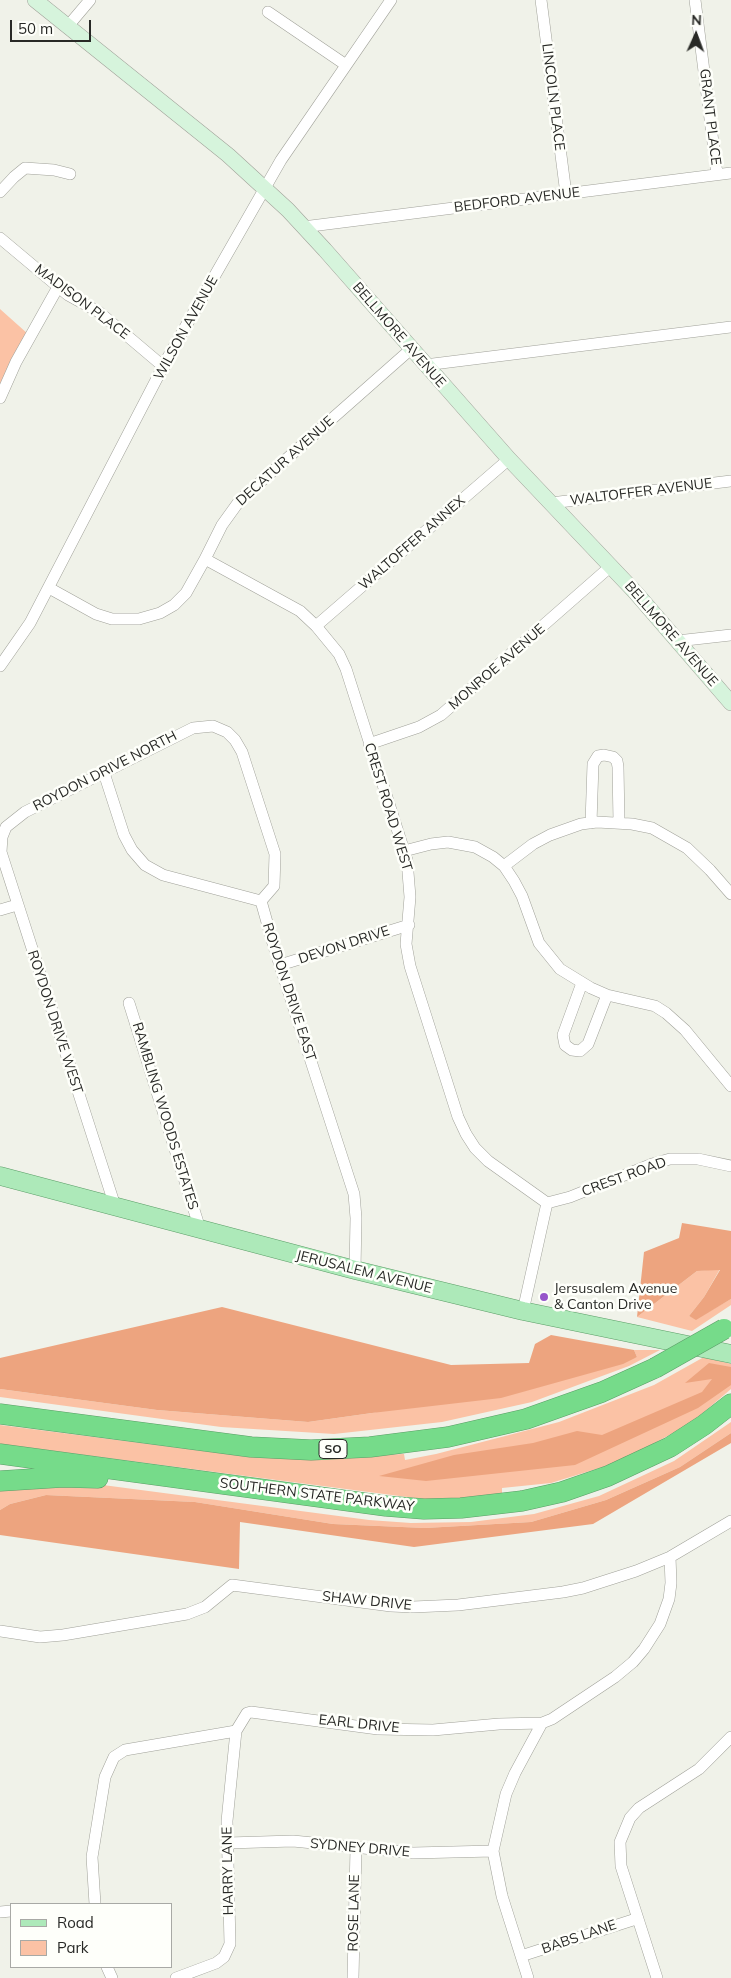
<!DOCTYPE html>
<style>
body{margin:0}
#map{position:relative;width:731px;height:1978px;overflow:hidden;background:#f0f2e9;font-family:Mulish,sans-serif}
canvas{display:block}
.legend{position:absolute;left:10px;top:1903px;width:162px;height:65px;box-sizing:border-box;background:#fefffa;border:1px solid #a8a9a5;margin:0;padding:6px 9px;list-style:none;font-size:15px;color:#282926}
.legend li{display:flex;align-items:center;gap:10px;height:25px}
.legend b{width:25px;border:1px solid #a8a9a5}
.north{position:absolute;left:671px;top:10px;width:50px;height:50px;-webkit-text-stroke:4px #fefffa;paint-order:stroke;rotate:2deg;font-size:14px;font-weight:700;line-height:20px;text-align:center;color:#282926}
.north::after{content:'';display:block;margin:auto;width:18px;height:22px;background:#282926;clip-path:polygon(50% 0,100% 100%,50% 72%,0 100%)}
.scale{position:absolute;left:10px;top:20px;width:81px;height:22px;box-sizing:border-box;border:2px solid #282926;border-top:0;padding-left:6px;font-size:15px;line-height:18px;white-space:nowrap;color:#282926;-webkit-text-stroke:4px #fefffa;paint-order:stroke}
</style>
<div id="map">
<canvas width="731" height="1978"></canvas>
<ul class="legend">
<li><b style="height:6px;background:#ade9b9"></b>Road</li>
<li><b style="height:14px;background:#fbc2a5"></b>Park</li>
</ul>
<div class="north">N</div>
<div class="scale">50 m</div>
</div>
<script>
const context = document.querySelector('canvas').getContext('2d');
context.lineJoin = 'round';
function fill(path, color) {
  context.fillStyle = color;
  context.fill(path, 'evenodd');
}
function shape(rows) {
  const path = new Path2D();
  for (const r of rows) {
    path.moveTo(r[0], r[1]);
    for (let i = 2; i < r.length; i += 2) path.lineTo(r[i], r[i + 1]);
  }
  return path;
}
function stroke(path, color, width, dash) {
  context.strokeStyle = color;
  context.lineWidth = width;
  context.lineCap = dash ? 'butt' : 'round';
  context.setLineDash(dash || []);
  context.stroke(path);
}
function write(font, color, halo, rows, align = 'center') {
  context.font = font + ' Mulish,sans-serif';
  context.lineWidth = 5;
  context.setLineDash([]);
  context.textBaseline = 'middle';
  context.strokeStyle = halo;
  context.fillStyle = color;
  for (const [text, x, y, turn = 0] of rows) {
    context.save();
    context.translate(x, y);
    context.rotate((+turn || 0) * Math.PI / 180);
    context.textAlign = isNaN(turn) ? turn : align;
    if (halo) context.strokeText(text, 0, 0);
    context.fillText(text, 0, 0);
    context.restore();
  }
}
fill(shape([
 [0,309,28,334,0,391],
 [720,1269,704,1297,689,1316,696,1319,731,1299,731,1305,692,1331,637,1317,697,1271],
 [634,1350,660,1350,629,1366,532,1402,442,1422,334,1434,221,1427,0,1397,0,1389,157,1410,308,1422,372,1413,637,1357],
 [704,1357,731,1364,731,1389,690,1424,619,1462,551,1483,502,1488,502,1496,438,1501,0,1444,0,1425,250,1457,313,1458,404,1454,405,1460,436,1454,559,1422,654,1385],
 [731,1422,731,1433,680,1467,606,1500,531,1522,425,1528,333,1524,195,1502,46,1495,10,1504,0,1510,0,1491,80,1482,369,1520,411,1523,471,1522,534,1514,599,1496,674,1461]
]), '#fbc2a5');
fill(shape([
 [682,1223,731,1231,731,1299,696,1320,689,1316,704,1297,720,1270,697,1271,637,1317,644,1252,679,1238],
 [222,1307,451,1365,529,1363,535,1344,551,1335,634,1350,637,1357,623,1364,501,1398,372,1413,308,1422,157,1410,0,1389,0,1358],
 [709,1363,731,1367,731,1385,698,1408,575,1465,426,1481,379,1476,454,1455,533,1443,577,1431,602,1435,702,1392,712,1379,685,1383],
 [731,1433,731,1443,593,1524,414,1547,240,1522,239,1569,0,1535,0,1510,10,1504,46,1495,195,1502,333,1524,425,1528,531,1522,606,1500,680,1467]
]), '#eda47f');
const minor = shape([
 [541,0,566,194],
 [695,0,717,174],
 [268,12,346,65],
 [68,26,90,0],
 [0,192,14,177,25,168,54,170,70,174],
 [303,227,731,173],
 [0,238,68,295,99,312,164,367],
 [425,365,731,327],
 [0,398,16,362,58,287],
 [551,503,731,481],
 [205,559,300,611,316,626,339,654,346,669,407,860,410,897,406,944,410,966,458,1117,466,1134,475,1148,488,1161,547,1203],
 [49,588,96,614,112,619,139,619,160,613,174,605,186,593,205,559,222,525,240,500,411,349],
 [316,626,509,459],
 [677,641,731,635],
 [0,666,30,623,167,359,281,160,391,0],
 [369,744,419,727,441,715,611,566],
 [104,773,124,835,132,850,145,865,163,875,261,901],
 [591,823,593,764,598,756,604,755,613,757,617,761,618,767,619,822],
 [404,851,431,844,448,842,475,847,493,857,504,866,514,881,522,896,539,943,560,969,591,988,607,995,655,1006,666,1013,685,1030,731,1086],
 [504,866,533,844,550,835,581,824,597,822,632,824,652,828,687,848,710,870,731,894],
 [261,901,274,947,354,1194,356,1218,355,1270],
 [0,910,17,905],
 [280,965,409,925],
 [582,983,563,1035,565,1045,572,1050,580,1051,588,1044,607,995],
 [129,1003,200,1229],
 [547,1203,570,1197,652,1164,670,1159,698,1159,731,1166],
 [115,1206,1,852,2,837,6,827,25,812,193,728,213,726,227,732,235,740,242,752,275,854,274,886,261,901],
 [523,1311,547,1203],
 [0,1631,40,1637,63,1635,187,1614,205,1607,232,1585,391,1606,413,1607,458,1605,563,1592,583,1588,636,1571,670,1557,731,1521],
 [228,1843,293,1841,413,1853,493,1851],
 [95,1904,92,1857,105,1777,114,1757,125,1750,236,1731,247,1713,251,1712,378,1729,433,1730,499,1724,542,1723,552,1719,615,1677,633,1662,644,1649,660,1624,669,1599,671,1583,670,1557],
 [0,1912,11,1911],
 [521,1956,636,1919],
 [107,1967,112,1978],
 [176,1978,216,1963,224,1957,230,1944,227,1821,236,1731],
 [353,1978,356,1848],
 [528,1978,502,1896,493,1851,506,1794,515,1773,542,1723],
 [657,1978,621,1866,620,1842,630,1818,639,1808,699,1769,731,1737]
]);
const secondary = shape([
 [35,0,228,155,288,210,325,250,509,459,636,593,731,703]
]);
const primary = shape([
 [0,1176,355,1270,523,1311,731,1354]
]);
const motorway = shape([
 [0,1414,251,1447,311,1450,370,1447,448,1437,526,1419,602,1392,655,1368],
 [0,1454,386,1506,424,1509,461,1508,522,1501,562,1492,608,1476,670,1447,704,1425,731,1404],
 [0,1481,63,1477,98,1478]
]);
stroke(minor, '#a0a199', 12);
stroke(secondary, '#a0a199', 16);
stroke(primary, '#5b9d67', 19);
stroke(motorway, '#5b9d67', 21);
stroke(minor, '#fff', 11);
stroke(secondary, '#d6f4dc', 15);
stroke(primary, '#ade9b9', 18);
stroke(motorway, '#76db8a', 20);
const motorwayBridge = shape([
 [655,1368,724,1329]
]);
stroke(motorwayBridge, '#5b9d67', 21, []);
stroke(motorwayBridge, '#76db8a', 20);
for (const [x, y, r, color] of [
 [544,1297,5,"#9655ca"]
]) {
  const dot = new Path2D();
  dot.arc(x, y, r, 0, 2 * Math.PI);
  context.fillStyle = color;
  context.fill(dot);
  stroke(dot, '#fefffa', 2);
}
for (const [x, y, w] of [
 [333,1449,28]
]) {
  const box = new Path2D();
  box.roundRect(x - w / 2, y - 9.5, w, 19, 4);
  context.fillStyle = '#fefffa';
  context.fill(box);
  stroke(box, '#282926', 1);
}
write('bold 12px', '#282926', null, [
 ["SO",333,1449]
]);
write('14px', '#282926', '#fefffa', [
 ["LINCOLN PLACE",553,97,83],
 ["GRANT PLACE",710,117,83],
 ["BEDFORD AVENUE",517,200,-7],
 ["MADISON PLACE",82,302,37],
 ["WILSON AVENUE",186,328,-61],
 ["BELLMORE AVENUE",399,335,49],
 ["DECATUR AVENUE",285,461,-42],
 ["WALTOFFER AVENUE",641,492,-7],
 ["WALTOFFER ANNEX",412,543,-41],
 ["BELLMORE AVENUE",671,634,49],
 ["MONROE AVENUE",497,667,-41],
 ["ROYDON DRIVE NORTH",105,771,-27],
 ["CREST ROAD WEST",388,807,73],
 ["DEVON DRIVE",344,945,-18],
 ["ROYDON DRIVE EAST",289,992,72],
 ["ROYDON DRIVE WEST",55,1022,72],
 ["RAMBLING WOODS ESTATES",165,1116,73],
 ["CREST ROAD",624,1177,-20],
 ["JERUSALEM AVENUE",364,1272,14],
 ["SOUTHERN STATE PARKWAY",317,1495,7],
 ["SHAW DRIVE",367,1601,6],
 ["EARL DRIVE",359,1724,6],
 ["SYDNEY DRIVE",360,1848,5],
 ["HARRY LANE",228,1871,-91],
 ["ROSE LANE",354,1913,-89],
 ["BABS LANE",579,1937,-19]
]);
write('14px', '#282926', '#fefffa', [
 ["Jersusalem Avenue",554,1289],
 ["& Canton Drive",554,1305]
], 'left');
</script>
